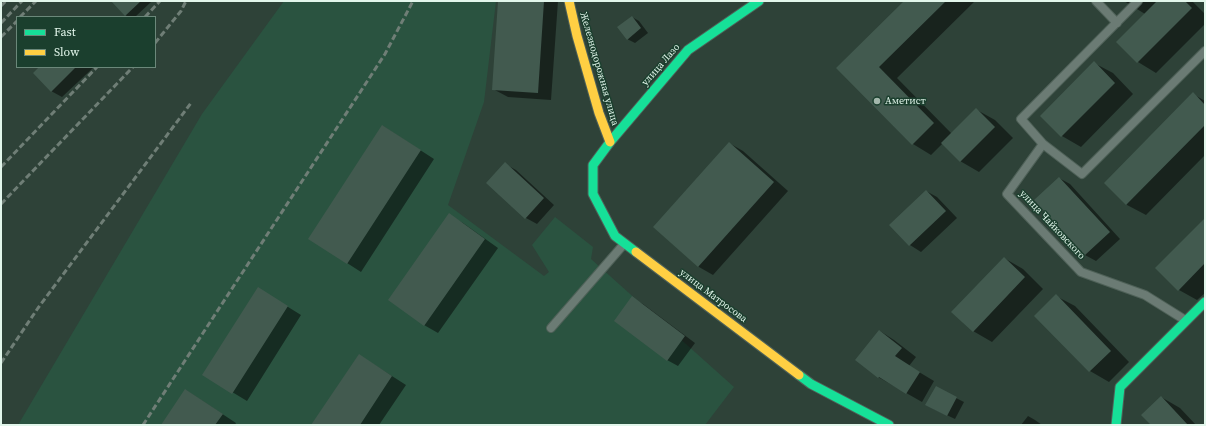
<!DOCTYPE html>
<meta charset="utf-8">
<style>
body{margin:0}
#map{position:relative;width:1206px;height:426px;overflow:hidden;background:#2e4238;font-family:"Source Serif 4",serif}
canvas{display:block}
.frame{position:absolute;inset:0;border:2px solid #e2f6eb;pointer-events:none}
.legend{position:absolute;left:16px;top:16px;width:140px;height:52px;box-sizing:border-box;background:#1b3f2e;border:1px solid #6b887a;margin:0;padding:5px 7px;list-style:none;font-size:12px;color:#e2f6eb}
.legend li{display:flex;align-items:center;gap:8px;height:20px}
.legend b{width:20px;border:1px solid #6b887a}
</style>
<div id="map">
<canvas width="1206" height="426"></canvas>
<div class="frame"></div>
<ul class="legend">
<li><b style="height:5px;background:#16e098"></b>Fast</li>
<li><b style="height:5px;background:#ffcf43"></b>Slow</li>
</ul>
</div>
<script>
const context = document.querySelector('canvas').getContext('2d');
context.lineJoin = 'round';
function fill(path, color) {
  context.fillStyle = color;
  context.fill(path, 'evenodd');
}
function shape(rows) {
  const path = new Path2D();
  for (const r of rows) {
    path.moveTo(r[0], r[1]);
    for (let i = 2; i < r.length; i += 2) path.lineTo(r[i], r[i + 1]);
  }
  return path;
}
function stroke(path, color, width, dash) {
  context.strokeStyle = color;
  context.lineWidth = width;
  context.lineCap = dash ? 'butt' : 'round';
  context.setLineDash(dash || []);
  context.stroke(path);
}
function write(font, color, halo, rows, align = 'center') {
  context.font = font + ' "Source Serif 4",serif';
  context.lineWidth = 3;
  context.setLineDash([]);
  context.textBaseline = 'middle';
  context.strokeStyle = halo;
  context.fillStyle = color;
  for (const [text, x, y, turn = 0] of rows) {
    context.save();
    context.translate(x, y);
    context.rotate((+turn || 0) * Math.PI / 180);
    context.textAlign = isNaN(turn) ? turn : align;
    if (halo) context.strokeText(text, 0, 0);
    context.fillText(text, 0, 0);
    context.restore();
  }
}
fill(shape([
 [284,1,496,1,484,102,448,205,544,276,549,272,532,245,555,217,593,247,591,259,734,387,705,425,18,425,202,114]
]), '#2a5340');
fill(shape([
 [112,1,150,1,151,2,135,17,129,17,125,15],
 [500,1,558,1,551,100,508,97,493,89],
 [906,1,975,1,897,78,952,134,977,110,995,120,1013,138,979,172,960,161,943,143,931,155,913,144,838,68],
 [1124,1,1192,1,1205,14,1205,24,1156,73,1138,62,1145,14],
 [632,17,639,21,648,33,635,43,627,39],
 [1094,63,1113,73,1133,94,1081,147,1062,136,1041,116],
 [40,67,94,67,62,97,51,91],
 [1193,94,1205,101,1205,155,1146,215,1127,205,1105,183],
 [383,126,434,159,361,272,347,263],
 [729,143,743,151,788,191,713,275,699,267,655,227],
 [505,164,516,170,554,205,537,224,526,218],
 [1059,178,1070,184,1120,239,1096,261,1085,255],
 [926,191,937,197,957,218,921,252,910,245,891,225],
 [449,215,463,223,498,248,438,333,424,325],
 [1205,219,1205,293,1197,300,1179,290],
 [1004,258,1023,269,1043,289,992,342,973,331],
 [1056,296,1075,306,1129,362,1109,382,1090,371,1036,316],
 [272,297,301,315,247,401,204,375],
 [632,298,643,304,695,343,678,366,667,360],
 [880,331,894,340,916,357,909,366,934,381,922,402,878,377],
 [359,355,406,385,379,425,312,425],
 [186,390,236,423,235,425,162,425],
 [1161,397,1180,408,1196,425,1152,425],
 [956,398,964,402,955,419,934,409],
 [1028,416,1035,420,1042,425,1021,425]
]), '#0007');
fill(shape([
 [111,1,141,1,125,16],
 [498,1,544,1,538,93,492,90],
 [904,1,946,1,879,67,934,123,912,145,836,68],
 [1157,1,1185,1,1192,8,1137,63,1116,42],
 [632,16,641,28,627,40,617,27],
 [1094,61,1115,83,1061,137,1040,116],
 [39,67,76,67,51,92,33,73],
 [1193,92,1205,105,1205,125,1126,205,1104,183],
 [976,108,995,127,960,162,941,143],
 [382,125,421,150,347,264,308,239],
 [729,142,774,182,698,267,653,227],
 [505,162,544,198,525,219,486,183],
 [1059,177,1110,232,1085,255,1034,200],
 [926,190,946,211,909,246,889,225],
 [449,213,485,239,424,326,388,300],
 [1205,218,1205,263,1178,291,1155,268],
 [1004,257,1025,277,973,332,951,312],
 [258,287,288,306,232,394,202,375],
 [1056,294,1111,351,1089,372,1034,316],
 [632,296,685,336,667,361,614,321],
 [879,330,902,348,895,356,920,372,906,394,879,377,878,378,855,360],
 [359,354,392,376,360,425,311,425],
 [936,386,957,397,947,416,925,405],
 [185,389,223,414,215,425,161,425],
 [1161,396,1188,425,1151,425,1141,415]
]), '#425a4f');
const lane = shape([
 [1096,1,1117,23],
 [1043,144,1021,119,1138,1],
 [1185,320,1145,295,1081,272,1007,194,1043,144,1082,174,1205,51],
 [551,328,624,244]
]);
const fast = shape([
 [636,252,615,236,593,194,593,165,610,142,688,50,759,1],
 [799,375,811,384,889,425],
 [1116,425,1120,387,1205,302]
]);
const slow = shape([
 [569,1,577,36,599,113,610,142],
 [636,252,799,375]
]);
stroke(lane, '#4f6158', 10);
stroke(fast, '#4f6158', 11);
stroke(slow, '#4f6158', 11);
stroke(lane, '#6b7b74', 8);
stroke(fast, '#16e098', 9);
stroke(slow, '#ffcf43', 9);
stroke(shape([
 [1,6,6,1],
 [20,17,36,1],
 [145,17,160,1],
 [1,23,22,1],
 [1,37,17,21],
 [155,43,181,11,186,1],
 [1,167,97,67],
 [1,204,133,67],
 [1,363,38,308,191,103],
 [143,425,385,54,413,1]
]), '#6f7e76', 3, [6, 3]);
for (const [x, y, r, color] of [
 [877,101,4,"#a3b7ac"]
]) {
  const dot = new Path2D();
  dot.arc(x, y, r, 0, 2 * Math.PI);
  context.fillStyle = color;
  context.fill(dot);
  stroke(dot, '#1b3f2e', 1.5);
}
write('10px', '#e2f6eb', '#1b3f2e', [
 ["улица Лазо",661,65,-49],
 ["Железнодорожная улица",599,69,74],
 ["улица Чайковского",1052,225,47],
 ["улица Матросова",713,296,37]
]);
write('10px', '#e2f6eb', '#1b3f2e', [
 ["Аметист",885,101]
], 'left');
</script>
